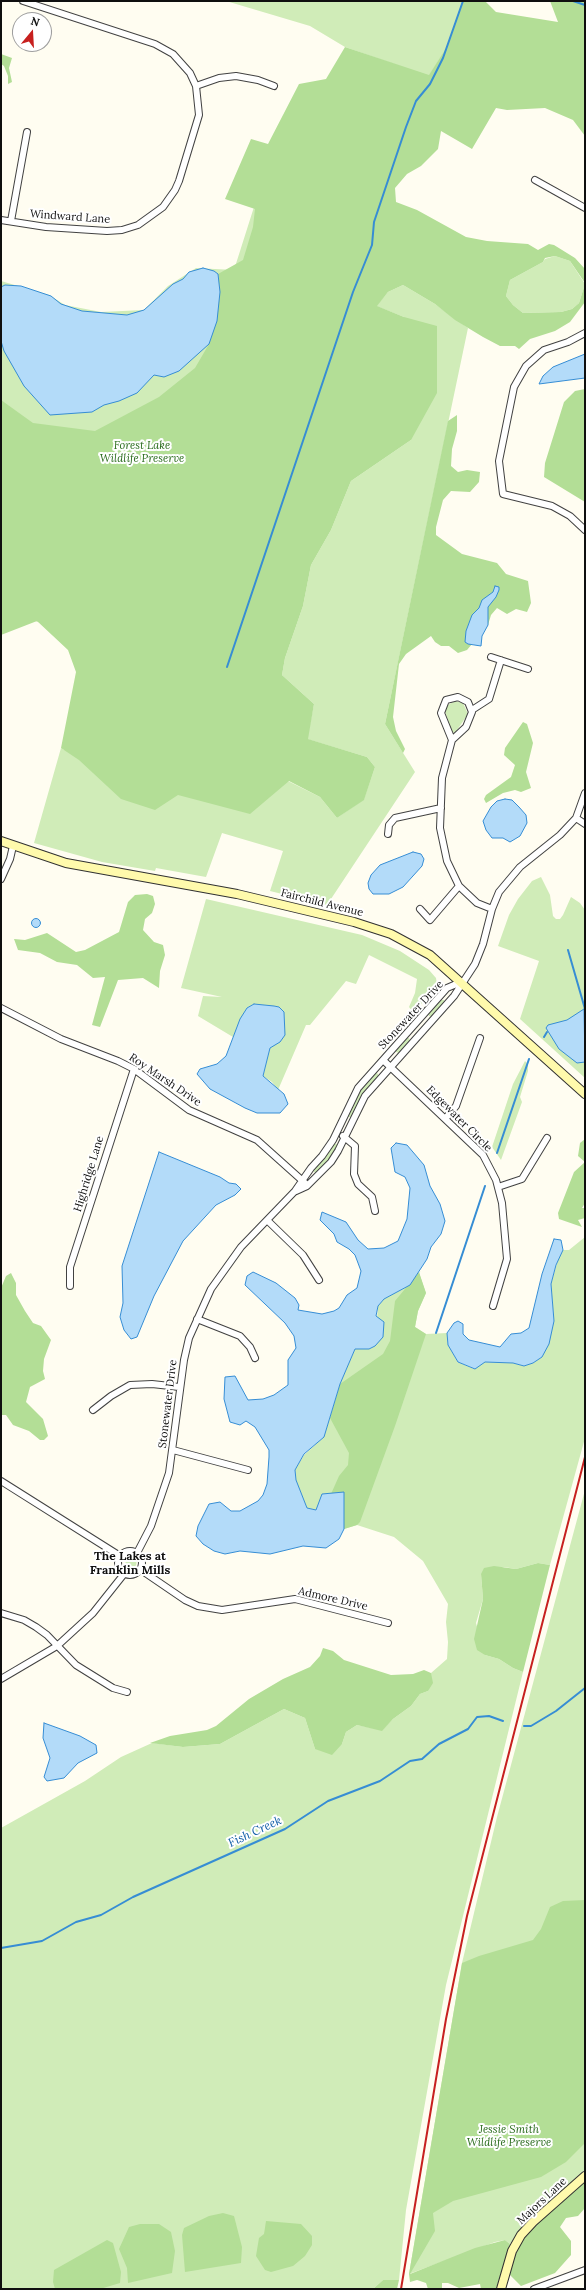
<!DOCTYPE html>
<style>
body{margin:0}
#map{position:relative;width:586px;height:2290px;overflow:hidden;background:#fffdf1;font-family:Lora,serif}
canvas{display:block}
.frame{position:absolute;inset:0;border:2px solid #0f0f0f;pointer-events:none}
.north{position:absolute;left:12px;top:12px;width:40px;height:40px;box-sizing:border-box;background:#fff;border:1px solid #9f9f9f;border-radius:50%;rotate:18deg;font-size:11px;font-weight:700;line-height:16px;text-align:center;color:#0f0f0f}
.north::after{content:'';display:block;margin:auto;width:14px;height:18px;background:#c7201f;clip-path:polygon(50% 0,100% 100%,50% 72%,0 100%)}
</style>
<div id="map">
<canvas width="586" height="2290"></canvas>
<div class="frame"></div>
<div class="north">N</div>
</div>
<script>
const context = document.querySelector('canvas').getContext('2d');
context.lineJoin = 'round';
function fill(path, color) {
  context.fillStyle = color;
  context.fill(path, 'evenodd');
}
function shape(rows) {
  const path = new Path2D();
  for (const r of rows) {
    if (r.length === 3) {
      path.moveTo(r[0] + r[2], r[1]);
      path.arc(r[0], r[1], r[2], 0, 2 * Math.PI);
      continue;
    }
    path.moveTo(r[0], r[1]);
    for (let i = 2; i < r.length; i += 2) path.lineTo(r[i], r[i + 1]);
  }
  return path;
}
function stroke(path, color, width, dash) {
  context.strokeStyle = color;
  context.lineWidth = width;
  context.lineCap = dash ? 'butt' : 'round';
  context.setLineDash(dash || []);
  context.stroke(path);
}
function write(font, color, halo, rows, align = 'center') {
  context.font = font + ' Lora,serif';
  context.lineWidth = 4;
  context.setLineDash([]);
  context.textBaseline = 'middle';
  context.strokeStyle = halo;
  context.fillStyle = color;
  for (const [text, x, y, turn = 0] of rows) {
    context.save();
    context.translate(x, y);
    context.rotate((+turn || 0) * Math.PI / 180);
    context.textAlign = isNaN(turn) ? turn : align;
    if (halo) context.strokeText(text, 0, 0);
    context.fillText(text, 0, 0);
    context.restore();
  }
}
fill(shape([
 [226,1,462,1,446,48,429,76,345,47,310,26],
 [280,125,180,795,288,781,320,797,337,818,364,799,375,767,367,757,307,739,314,704,282,675,285,658,303,606,311,565,331,530,351,481,411,440,404,317,376,306,388,292,403,285,435,304,468,328,385,724,415,772,327,905,270,891,283,851,222,833,206,877,156,868,155,871,102,862,34,843,61,748,64,750,98,642,14,614,1,606,1,281,49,295,65,305,101,312,144,310,168,286,196,268,234,270],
 [555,256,570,261,585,284,579,303,572,309,561,312,523,313,513,305,506,296,510,280,543,262,545,259],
 [455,701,463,703,468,714,455,733,452,732,445,711,448,705],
 [541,877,550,895,553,916,556,919,560,919,563,915,571,897,580,903,585,910,585,1078,520,1019,539,961,498,946,509,915,518,899,532,881],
 [206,899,362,935,400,951,429,970,436,978,437,985,414,1013,409,1007,415,993,417,979,369,955,356,984,346,981,310,1025,306,1025,278,1090,272,1082,263,1076,270,1048,285,1030,284,1012,279,1007,254,1004,247,1008,233,1037,198,1016,203,996,222,997,181,988],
 [441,1000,444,1000,445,1003,433,1017,429,1016,428,1014],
 [406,1038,409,1038,410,1041,399,1053,396,1052,396,1049],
 [525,1061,528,1064,528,1071,520,1097,522,1102,501,1160,492,1147,513,1084],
 [375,1072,378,1074,378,1078,362,1096,352,1117,348,1117,359,1091],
 [334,1143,338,1145,332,1156,317,1173,314,1172,313,1170],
 [585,1237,585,1438,550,1565,538,1563,516,1569,504,1567,481,1574,483,1599,476,1623,485,1655,499,1659,513,1668,523,1672,446,1985,406,2210,399,2280,383,2280,373,2289,1,2289,1,1828,85,1781,121,1757,152,1743,183,1747,220,1744,284,1709,305,1718,315,1749,342,1744,346,1732,357,1725,382,1730,393,1719,411,1706,420,1694,428,1691,431,1673,447,1659,448,1642,446,1622,448,1604,423,1561,394,1537,357,1525,344,1529,344,1493,315,1510,307,1508,296,1481,295,1470,304,1455,324,1437,340,1384,355,1349,369,1349,375,1346,378,1306,384,1299,410,1285,421,1271,419,1273,426,1293,418,1311,415,1327,426,1334,447,1333,448,1345,458,1362,474,1369,484,1362,513,1363,524,1366,533,1363,542,1357,554,1321,551,1284,559,1256,563,1250,569,1250],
 [585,1490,585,2170,524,2223,510,2244,505,2240,495,2242,409,2274,462,1963,497,1817],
 [131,1563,5.5]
]), '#d0ecb8');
fill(shape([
 [462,1,485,1,496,12,558,22,550,1,585,1,585,136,573,120,545,108,507,110,496,108,472,149,441,131,438,149,421,166,407,174,395,188,396,202,417,210,466,237,487,241,528,244,538,250,549,244,554,245,575,258,585,269,585,283,570,261,555,256,545,258,543,262,510,280,506,296,513,305,523,313,561,312,572,309,579,303,585,284,585,302,570,322,555,331,530,339,519,349,515,346,500,346,483,337,455,320,435,304,403,285,388,292,377,306,404,317,437,326,437,393,411,440,351,481,331,530,311,565,303,606,285,658,282,675,314,704,308,739,367,757,375,767,364,800,337,818,320,797,289,781,250,814,178,795,155,810,121,799,79,760,61,748,76,672,68,650,37,621,1,635,1,400,33,423,95,431,159,397,195,368,209,344,220,292,218,274,243,260,253,227,255,209,225,199,251,139,268,144,299,84,326,79,345,47,429,75,446,48],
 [1,54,12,58,9,68,12,82,8,84,8,76,4,66,1,64],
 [585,389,585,502,544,477,545,463,564,402,575,391],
 [457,415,457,431,452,449,451,466,458,472,467,470,480,472,479,482,470,492,451,491,443,500,436,527,436,535,462,554,497,563,506,574,528,581,531,603,527,612,516,609,507,614,497,608,491,615,488,625,467,650,458,653,449,646,441,646,435,642,431,636,406,654,399,664,393,717,396,731,405,749,403,753,385,724,448,421],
 [523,722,527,724,533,743,526,772,531,788,521,792,515,790,503,793,486,803,484,799,486,795,511,777,515,765,504,755,505,748],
 [147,894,153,896,155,904,152,913,145,919,143,930,154,942,163,945,165,955,160,971,159,988,143,978,118,980,100,1027,92,1025,105,977,93,978,77,965,57,962,40,953,18,950,14,939,25,940,47,933,76,952,85,950,119,932,128,902,135,895],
 [585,1139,585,1203,582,1208,585,1208,585,1218,578,1220,582,1227,559,1219,558,1213,574,1172,585,1162,578,1156,580,1143],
 [419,1272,426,1293,418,1311,415,1327,426,1334,395,1426,360,1522,357,1525,344,1529,344,1493,331,1494,339,1476,348,1465,349,1453,330,1418,340,1384,383,1354,390,1341,395,1301],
 [11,1273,16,1283,16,1295,25,1311,33,1323,41,1326,51,1340,44,1359,43,1371,45,1379,30,1387,26,1402,43,1419,48,1436,44,1440,40,1440,29,1431,13,1425,6,1415,1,1415,1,1288,6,1276],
 [538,1563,550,1565,523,1672,513,1668,499,1659,485,1655,477,1650,474,1639,483,1599,481,1574,484,1568,494,1566,516,1569],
 [323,1648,333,1651,344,1660,391,1675,413,1674,424,1670,431,1673,433,1683,428,1691,420,1694,411,1706,393,1719,382,1731,357,1725,346,1732,342,1744,332,1755,315,1749,305,1718,284,1709,220,1744,183,1747,150,1743,170,1736,207,1730,216,1726,249,1699,283,1679,310,1667,320,1656],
 [585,1900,585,2143,566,2162,541,2177,453,2201,433,2213,435,2231,410,2274,475,2248,505,2240,510,2244,496,2289,481,2289,480,2284,459,2288,448,2283,442,2283,442,2289,428,2289,426,2283,417,2280,410,2282,409,2274,462,1963,479,1956,533,1940,541,1929,550,1907,563,1901],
 [585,2179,585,2208,578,2216,566,2218,560,2227,571,2241,571,2255,555,2273,521,2286,507,2272,524,2236,536,2223],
 [223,2213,234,2216,242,2247,241,2263,185,2272,182,2235,184,2228,209,2216],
 [266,2221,301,2224,312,2236,312,2245,305,2256,293,2266,271,2272,265,2270,256,2256,259,2238,264,2234],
 [140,2224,159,2224,171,2232,175,2251,172,2273,128,2283,127,2268,119,2249,129,2227],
 [107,2240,113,2243,121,2272,120,2283,100,2289,55,2289,53,2282,54,2270],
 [383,2280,399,2280,397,2289,373,2289]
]), '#b3de96');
const water = shape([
 [203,268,214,271,218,274,220,292,217,321,209,344,179,371,164,377,154,375,137,393,119,401,104,405,92,412,50,415,24,386,4,351,1,341,1,287,5,285,21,286,51,296,61,304,82,311,127,315,144,310,173,284,183,279,189,272,203,268],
 [585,354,585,378,539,384,543,376,553,367,585,354],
 [495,586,499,587,499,590,496,597,488,607,488,625,482,636,481,646,468,644,465,642,466,631,472,615,479,608,482,600,493,592,495,586],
 [505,799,512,800,519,807,526,815,527,823,520,836,510,842,503,838,492,838,486,830,483,821,491,807,497,801,505,799],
 [413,852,421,854,424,859,422,866,403,887,389,894,373,894,369,889,368,883,371,875,380,865,413,852],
 [36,923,4.5],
 [254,1004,274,1006,279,1007,284,1012,285,1035,280,1042,270,1048,263,1076,284,1094,288,1104,280,1113,257,1113,245,1108,210,1089,197,1074,200,1069,217,1064,226,1056,240,1019,247,1008,254,1004],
 [584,1009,585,1062,577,1063,559,1049,546,1028,548,1025,567,1020,584,1009],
 [396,1143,407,1145,424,1165,430,1186,440,1204,445,1221,441,1234,431,1247,427,1259,410,1285,384,1299,378,1306,376,1316,384,1322,383,1337,375,1346,369,1349,355,1349,340,1384,324,1437,304,1454,295,1470,296,1480,307,1508,316,1510,322,1494,344,1492,344,1529,339,1539,326,1548,303,1546,270,1554,240,1551,225,1554,214,1551,203,1544,196,1536,198,1526,209,1504,220,1502,231,1511,240,1511,258,1501,263,1495,267,1484,269,1457,269,1450,255,1427,246,1421,240,1425,230,1422,224,1399,225,1377,235,1376,248,1400,263,1399,274,1395,288,1385,288,1360,296,1348,294,1336,285,1323,245,1285,247,1276,253,1272,276,1283,295,1298,299,1305,298,1310,322,1314,334,1311,339,1308,347,1295,357,1288,361,1271,355,1255,349,1249,337,1242,334,1234,320,1220,322,1212,346,1222,358,1240,368,1249,384,1248,398,1241,407,1219,410,1188,405,1177,395,1172,391,1148,396,1143],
 [159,1152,220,1177,229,1183,236,1184,241,1189,235,1195,216,1205,183,1241,154,1296,137,1337,131,1339,124,1330,120,1317,123,1303,122,1266,159,1152],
 [554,1239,561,1240,563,1250,556,1265,551,1284,554,1321,549,1344,542,1357,533,1363,524,1366,513,1363,485,1362,475,1369,458,1362,448,1345,447,1333,454,1323,458,1321,463,1324,463,1334,469,1340,500,1347,511,1334,521,1333,529,1328,542,1274,554,1239],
 [44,1723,80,1736,96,1745,97,1753,78,1763,64,1778,47,1781,44,1777,50,1758,43,1738,44,1723]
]);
fill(water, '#b3dbf9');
stroke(water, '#368dd4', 1);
stroke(shape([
 [573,1,585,5],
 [227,667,353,292,372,245,374,222,406,127,416,101,430,84,443,58,463,1],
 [568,950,585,1009],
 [544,1037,547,1032],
 [497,1153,529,1059],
 [436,1333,485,1186],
 [524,1726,531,1726,556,1711,585,1688],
 [1,1948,42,1941,76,1922,101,1915,133,1897,285,1829,328,1801,380,1781,410,1761,422,1759,439,1744,468,1729,477,1717,489,1716,503,1721]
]), '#368dd4', 2);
const street = shape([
 [196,86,219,78,236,76,258,80,274,86],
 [535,180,585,208],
 [1,220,46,227,107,231,122,230,138,225,163,207,175,190,179,181,199,115,196,86,190,73,173,54,155,44,23,1],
 [11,221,27,132],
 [585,333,568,342,544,350,526,366,514,387,499,461,503,494,552,506,570,516,585,530],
 [491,657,528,669],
 [472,710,489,699,501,660],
 [452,740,466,727,472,712,468,702,458,697,446,700,441,713,452,740,442,778,440,828,447,861,459,886,477,903,492,909],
 [576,818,585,824],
 [388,834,389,825,395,818,441,808],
 [1,879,10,859,13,846],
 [420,909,430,920,459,886],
 [1,1008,61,1039,118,1061,134,1069,189,1110,257,1140,305,1183],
 [383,1060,483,1155,496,1180,502,1203,507,1259,493,1306],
 [445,1119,456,1106,480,1038],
 [343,1136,355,1146,354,1174,358,1184,372,1197,375,1211],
 [498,1187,522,1179,547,1138],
 [296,1191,307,1186,331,1162,338,1151,365,1096,454,996,475,964,483,944,492,909,499,892,520,867,560,835,576,818,585,793],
 [267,1220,303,1255,319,1280],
 [70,1286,70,1267,134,1069],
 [197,1319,240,1336,250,1347,255,1358],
 [93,1410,111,1396,130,1385,152,1384,179,1387],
 [173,1450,248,1470],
 [1,1481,120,1556],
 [130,1563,12],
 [137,1553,151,1526,169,1473,184,1360,189,1338,211,1289,241,1247,295,1191,311,1168,322,1156,333,1140,358,1088,447,988,461,982],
 [141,1570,185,1600,198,1606,222,1610,295,1599,388,1623],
 [1,1613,24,1620,36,1627,47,1635,76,1665,113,1688,127,1692],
 [1,1679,57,1646,93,1613,124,1574],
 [534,2289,585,2270]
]);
const secondary = shape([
 [1,841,66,863,237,894,354,922,391,934,430,955,585,1094],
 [501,2289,512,2251,521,2235,533,2222,585,2176]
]);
stroke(street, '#424242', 8);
stroke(secondary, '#313131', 10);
stroke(street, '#fff', 6);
stroke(secondary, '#fffaac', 8);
stroke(shape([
 [401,2289,446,2019,467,1916,585,1457]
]), '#c7201f', 2);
write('11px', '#0f0f0f', '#fff', [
 ["Windward Lane",70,217,4],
 ["Fairchild Avenue",322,903,14],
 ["Stonewater Drive",411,1015,-47],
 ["Roy Marsh Drive",165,1080,34],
 ["Edgewater Circle",459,1119,45],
 ["Highridge Lane",89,1174,-73],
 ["Stonewater Drive",168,1404,-83],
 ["Admore Drive",333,1599,13],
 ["Majors Lane",542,2201,-43]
]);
write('italic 11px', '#286b1b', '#fff', [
 ["Forest Lake",142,446],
 ["Wildlife Preserve",142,459],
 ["Jessie Smith",509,2130],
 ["Wildlife Preserve",509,2143]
]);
write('bold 12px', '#0f0f0f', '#fff', [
 ["The Lakes at",130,1557],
 ["Franklin Mills",130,1571]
]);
write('italic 12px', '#115ea8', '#fff', [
 ["Fish Creek",255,1832,-25]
]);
</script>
